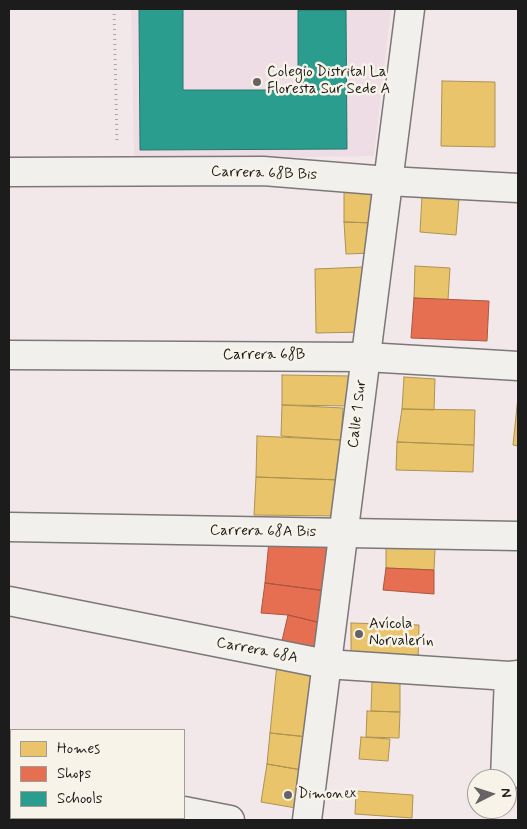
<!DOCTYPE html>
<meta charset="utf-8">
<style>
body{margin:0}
#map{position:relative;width:527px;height:829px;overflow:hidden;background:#f2e8ea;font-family:Mynerve,sans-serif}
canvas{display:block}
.frame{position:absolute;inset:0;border:10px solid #1c1c1c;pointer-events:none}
.legend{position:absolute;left:10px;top:729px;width:175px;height:90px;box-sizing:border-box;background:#f7f3e8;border:1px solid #9f9d96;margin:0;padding:6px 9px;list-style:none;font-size:15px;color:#1c1c1c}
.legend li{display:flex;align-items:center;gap:10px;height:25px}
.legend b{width:25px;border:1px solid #9f9d96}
.north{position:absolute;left:467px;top:769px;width:50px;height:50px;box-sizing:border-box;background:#f7f3e8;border:1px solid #9f9d96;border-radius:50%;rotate:85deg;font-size:14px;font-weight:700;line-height:20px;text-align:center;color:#1c1c1c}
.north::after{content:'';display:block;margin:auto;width:18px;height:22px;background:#676364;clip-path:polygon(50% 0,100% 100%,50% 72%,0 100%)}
</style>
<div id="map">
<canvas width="527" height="829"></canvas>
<div class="frame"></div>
<ul class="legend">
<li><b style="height:14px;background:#e9c46a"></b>Homes</li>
<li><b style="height:14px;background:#e76f51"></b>Shops</li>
<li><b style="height:14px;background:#2a9d8f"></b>Schools</li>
</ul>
<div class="north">N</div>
</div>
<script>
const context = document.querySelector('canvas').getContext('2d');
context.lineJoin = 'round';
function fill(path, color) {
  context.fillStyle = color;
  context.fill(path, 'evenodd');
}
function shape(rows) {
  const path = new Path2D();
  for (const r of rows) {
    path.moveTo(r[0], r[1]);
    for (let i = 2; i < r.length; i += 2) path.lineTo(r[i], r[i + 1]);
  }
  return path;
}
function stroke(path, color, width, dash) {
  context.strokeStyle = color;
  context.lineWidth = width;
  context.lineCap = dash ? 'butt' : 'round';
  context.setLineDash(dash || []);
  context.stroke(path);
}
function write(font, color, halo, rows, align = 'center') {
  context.font = font + ' Mynerve,sans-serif';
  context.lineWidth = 5;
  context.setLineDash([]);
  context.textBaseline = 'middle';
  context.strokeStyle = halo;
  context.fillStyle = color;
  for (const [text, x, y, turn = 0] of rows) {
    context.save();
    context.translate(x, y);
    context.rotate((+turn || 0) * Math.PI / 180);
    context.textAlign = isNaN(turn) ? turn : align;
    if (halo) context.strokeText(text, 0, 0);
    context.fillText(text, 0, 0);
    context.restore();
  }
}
fill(shape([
 [131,9,391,9,374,156,134,160]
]), '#efdde5');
const homes = shape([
 [442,81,495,82,495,147,441,146,442,81],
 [344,189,375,189,375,223,344,222,344,189],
 [422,196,459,199,456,235,420,232,422,196],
 [344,222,375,223,374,253,346,254,344,222],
 [415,266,450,268,448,300,414,298,415,266],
 [364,267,366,332,316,333,315,269,364,267],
 [282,375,352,376,352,406,282,405,282,375],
 [404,377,435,379,434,410,402,409,404,377],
 [518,397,518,446,513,445,518,397],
 [282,405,343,408,341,440,281,436,282,405],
 [402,409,475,410,474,445,397,442,402,409],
 [257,436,341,440,340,480,256,477,257,436],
 [397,442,474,445,473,472,396,470,397,442],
 [256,477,340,480,339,516,254,515,256,477],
 [386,546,435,549,434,570,386,568,386,546],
 [351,623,419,625,418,661,351,660,351,623],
 [277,664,315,669,308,737,270,733,277,664],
 [372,682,400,683,400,712,371,711,372,682],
 [367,711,400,712,399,738,366,737,367,711],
 [270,733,308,737,302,770,267,764,270,733],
 [361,737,390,739,388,761,359,759,361,737],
 [267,764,302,770,296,808,261,802,267,764],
 [356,791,413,795,412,818,355,814,356,791]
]);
fill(homes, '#e9c46a');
stroke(homes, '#ac9253', 1);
const shops = shape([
 [414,298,489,301,487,341,411,338,414,298],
 [269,541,333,541,327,591,265,583,269,541],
 [386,568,434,570,434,594,383,590,386,568],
 [265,583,327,591,321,623,288,615,261,613,265,583],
 [288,615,321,623,315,652,281,645,288,615]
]);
fill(shops, '#e76f51');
stroke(shops, '#aa5641', 1);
const schools = shape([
 [139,9,183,9,183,90,298,90,298,10,346,10,347,149,140,150,139,9]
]);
fill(schools, '#2a9d8f');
stroke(schools, '#26766c', 1);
const street = shape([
 [9,172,263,171,388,181,518,188],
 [9,355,366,357,518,366],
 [9,527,518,536],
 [9,601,326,664,509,676,518,675],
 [9,774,11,774],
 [505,779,509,676],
 [184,811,230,820]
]);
const secondary = shape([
 [307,820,410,9]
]);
stroke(street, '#7c7879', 31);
stroke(secondary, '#7c7879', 31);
stroke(shape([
 [114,9,117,143]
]), '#a9a7a5', 3, [1, 4]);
stroke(street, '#f2f0ed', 28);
stroke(secondary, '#f2f0ed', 28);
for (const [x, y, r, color] of [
 [257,82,5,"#676364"],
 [359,634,5,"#676364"],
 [288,795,5,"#676364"]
]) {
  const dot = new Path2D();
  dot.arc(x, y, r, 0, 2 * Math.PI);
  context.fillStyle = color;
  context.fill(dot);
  stroke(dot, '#f7f3e8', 2);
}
write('15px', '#1c1c1c', '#f7f3e8', [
 ["Colegio Distrital La",267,73],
 ["Floresta Sur Sede A",267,90],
 ["Avícola",369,625],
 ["Norvalerín",369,642],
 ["Dimonex",298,795]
], 'left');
write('15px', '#1c1c1c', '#f7f3e8', [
 ["Carrera 68B Bis",264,174,2],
 ["Carrera 68B",264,356],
 ["Calle 1 Sur",358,414,-83],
 ["Carrera 68A Bis",263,532,1],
 ["Carrera 68A",257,651,11]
]);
</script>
